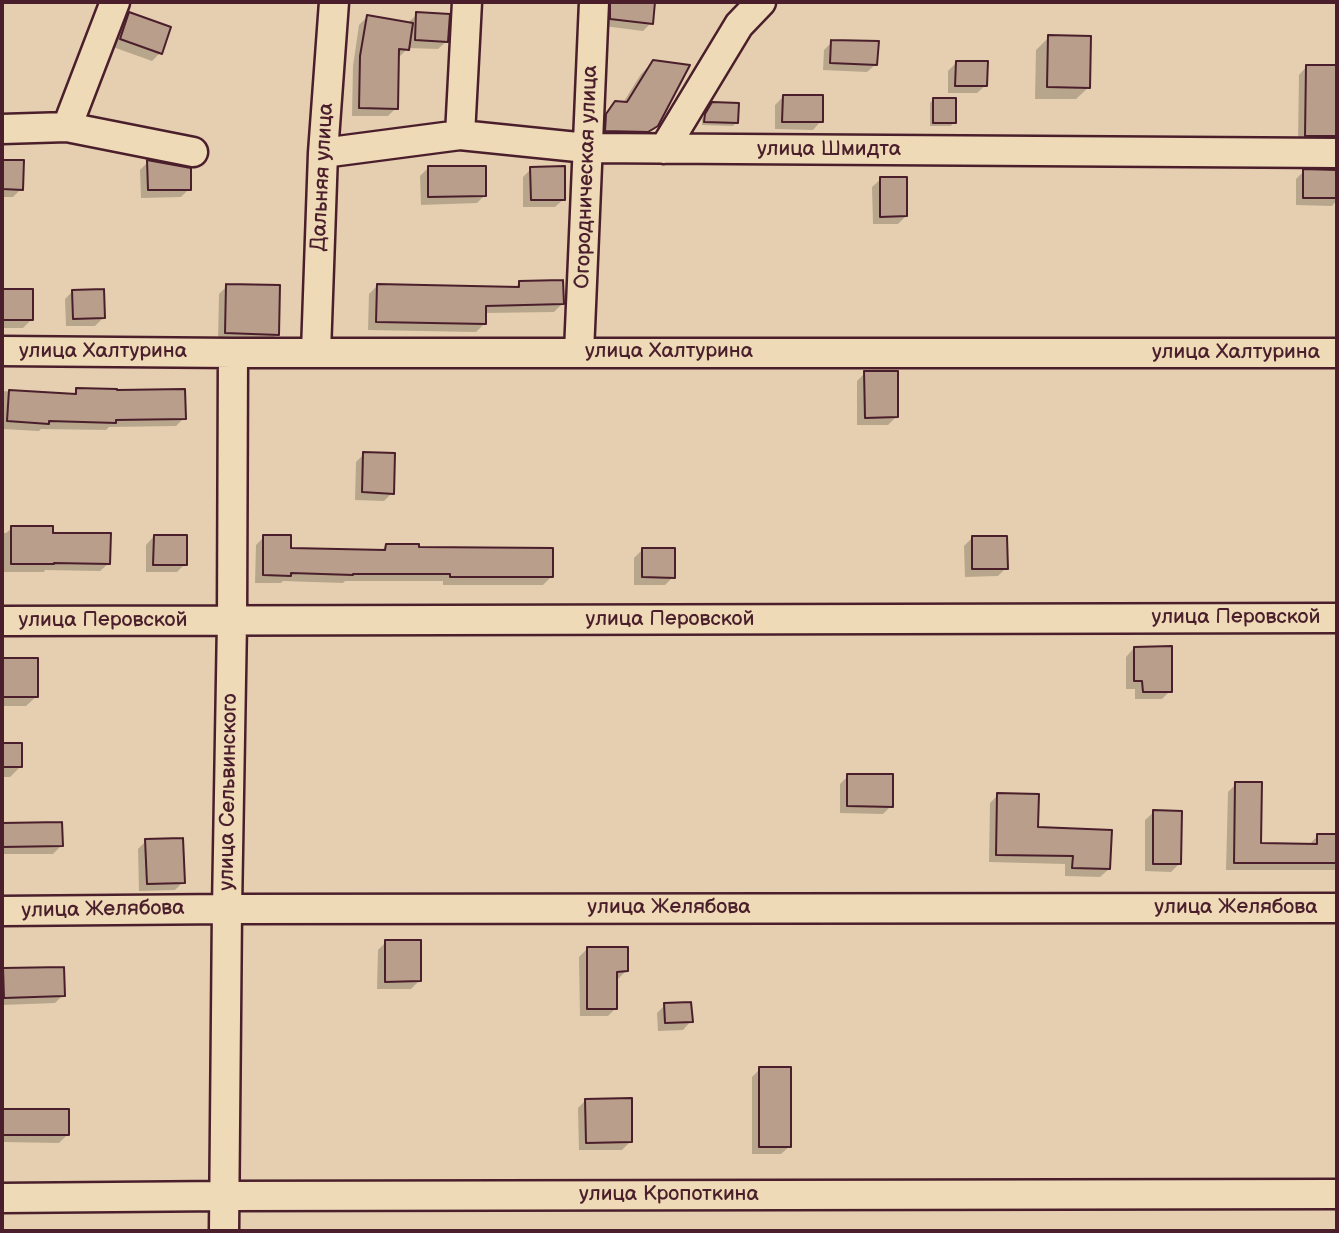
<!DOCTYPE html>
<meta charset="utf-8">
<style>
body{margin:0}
#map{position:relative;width:1339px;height:1233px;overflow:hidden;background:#e5cfb0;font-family:"Balsamiq Sans",sans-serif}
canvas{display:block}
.frame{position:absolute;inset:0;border:4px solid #4a1f2b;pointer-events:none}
</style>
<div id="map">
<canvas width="1339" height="1233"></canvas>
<div class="frame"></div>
</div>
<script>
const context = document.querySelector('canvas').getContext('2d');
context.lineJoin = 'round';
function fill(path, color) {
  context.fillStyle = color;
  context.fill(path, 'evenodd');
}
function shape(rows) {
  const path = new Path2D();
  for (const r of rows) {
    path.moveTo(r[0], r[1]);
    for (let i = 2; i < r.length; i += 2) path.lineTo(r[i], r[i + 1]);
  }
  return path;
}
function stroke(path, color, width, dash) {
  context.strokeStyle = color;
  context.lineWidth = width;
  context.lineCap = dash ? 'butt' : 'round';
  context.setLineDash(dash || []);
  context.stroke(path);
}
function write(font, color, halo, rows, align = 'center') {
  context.font = font + ' "Balsamiq Sans",sans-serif';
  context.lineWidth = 5;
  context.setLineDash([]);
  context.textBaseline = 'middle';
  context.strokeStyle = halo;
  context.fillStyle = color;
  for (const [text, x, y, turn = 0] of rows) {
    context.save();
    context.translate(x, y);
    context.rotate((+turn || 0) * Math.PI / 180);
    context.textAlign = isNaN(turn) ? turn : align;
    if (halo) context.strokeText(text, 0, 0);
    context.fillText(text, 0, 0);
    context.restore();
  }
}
fill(shape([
 [607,2,654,2,651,23,643,31,604,26],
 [129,14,160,53,152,61,113,47,121,22],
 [417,14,447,41,438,49,408,48,399,57,397,57,396,108,388,116,352,116,353,66,359,25,367,17,409,24,409,22],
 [1049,37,1089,87,1076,99,1035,99,1036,50],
 [832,42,876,64,867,72,823,70,824,50],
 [654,61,656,124,643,138,593,143,603,115,616,102,623,103,641,74],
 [956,63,986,85,977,93,948,93,948,71],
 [1307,66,1337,67,1337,137,1330,144,1298,144,1299,75],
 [783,97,821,121,813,130,775,129,775,105],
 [934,99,954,122,951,126,930,126,930,103],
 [712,104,737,122,733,126,702,125,702,119],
 [2,161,22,162,21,189,13,197,2,197],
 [148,162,189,189,181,197,141,198,140,170],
 [428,168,485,195,477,203,421,205,420,176],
 [531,169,564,199,555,207,523,207,523,177],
 [1337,170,1337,200,1332,206,1296,205,1296,179,1304,171],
 [881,179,906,216,898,224,873,224,872,187],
 [519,283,562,304,554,312,485,313,485,323,476,332,368,330,369,294,377,286,514,289],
 [227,286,277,334,269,342,218,341,219,294],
 [2,291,31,291,31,320,23,328,2,328],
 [73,291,103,318,95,326,66,326,65,299],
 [865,373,896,417,888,425,857,425,857,381],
 [77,390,184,418,176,426,109,427,106,430,41,429,39,431,2,429,2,391,71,396],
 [364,454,392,493,384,501,355,500,356,462],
 [12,528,52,535,109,563,100,571,45,570,44,572,2,572,2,533,6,533],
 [154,536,185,564,177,572,146,572,146,545],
 [264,537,289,550,380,552,386,546,418,549,551,577,543,585,443,585,443,581,345,581,343,583,283,581,281,583,255,583,256,545],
 [972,538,1006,568,998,576,965,577,964,546],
 [642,550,673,577,665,585,634,585,634,558],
 [1134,648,1170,691,1162,699,1135,699,1135,689,1126,689,1126,657],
 [37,659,37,696,26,706,2,706,2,660],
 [2,744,20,744,20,767,10,777,2,777],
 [848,776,891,806,883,814,840,813,840,784],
 [1236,784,1260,844,1309,845,1318,835,1337,835,1337,870,1226,870,1228,792],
 [998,795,1037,828,1109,869,1100,877,1065,876,1065,864,989,862,990,803],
 [1154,812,1179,864,1171,872,1145,871,1145,820],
 [2,824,61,824,61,846,53,854,2,854],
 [146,841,183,882,175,890,139,891,138,849],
 [386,942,419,981,411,989,377,989,378,950],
 [587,949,626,971,618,979,616,979,616,1008,608,1016,580,1016,579,957],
 [4,970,63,995,55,1003,2,1005,2,972],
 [665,1005,691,1021,683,1030,658,1031,657,1013],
 [760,1069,790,1146,781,1154,752,1154,752,1077],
 [586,1100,630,1142,622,1150,579,1150,578,1108],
 [2,1110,67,1111,67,1135,59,1143,2,1142]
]), '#0003');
const building = shape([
 [610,2,655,2,653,24,610,19,610,2],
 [129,12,171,27,162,54,120,39,129,12],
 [416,12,450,14,448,42,415,40,416,12],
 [367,15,413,23,409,50,399,49,398,109,359,108,360,56,367,15],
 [1048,35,1091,36,1090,88,1047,87,1048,35],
 [831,40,879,41,877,65,830,63,831,40],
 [653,60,690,65,658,126,648,132,605,131,606,114,615,101,627,102,653,60],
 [956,61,988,61,987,86,955,86,956,61],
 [1306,65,1337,65,1337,136,1305,136,1306,65],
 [783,95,823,95,823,122,782,122,783,95],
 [933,98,956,98,956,123,933,123,933,98],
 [712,102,739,103,738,123,704,122,705,114,712,102],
 [2,160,24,160,23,190,2,189,2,160],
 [147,160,191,168,191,190,148,190,147,160],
 [428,166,486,166,486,196,428,197,428,166],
 [565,166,565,200,531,200,530,167,565,166],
 [1303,169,1337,170,1337,198,1303,198,1303,169],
 [880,177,907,177,907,216,880,217,880,177],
 [563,280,564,304,486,306,486,324,376,322,377,284,519,287,519,281,563,280],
 [226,284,280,285,279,335,225,333,226,284],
 [2,289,33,289,33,320,2,320,2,289],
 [104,289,105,318,73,319,72,290,104,289],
 [864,371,898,371,898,417,865,418,864,371],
 [76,388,117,389,117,390,185,389,186,419,116,420,116,423,49,421,49,424,7,421,9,390,76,394,76,388],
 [363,452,395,453,394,494,362,492,363,452],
 [11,526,53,526,53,533,111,533,110,564,54,563,54,564,11,564,11,526],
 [154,535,187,535,187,565,153,565,154,535],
 [263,535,291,535,291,548,385,550,386,544,419,544,419,547,553,548,553,577,450,577,450,574,353,574,353,575,291,573,291,576,263,575,263,535],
 [972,536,1007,536,1008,569,972,569,972,536],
 [642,548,675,548,675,578,642,577,642,548],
 [1172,646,1172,692,1143,692,1142,681,1134,681,1134,647,1172,646],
 [2,658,38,658,38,697,2,697,2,658],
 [2,743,22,743,22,767,2,767,2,743],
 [847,774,893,774,893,807,847,806,847,774],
 [1235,782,1262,782,1261,843,1317,844,1317,834,1337,834,1337,863,1234,863,1235,782],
 [997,793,1039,794,1038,827,1112,830,1110,869,1072,868,1073,856,996,855,997,793],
 [1153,810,1182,811,1181,864,1153,864,1153,810],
 [62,822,63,846,2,847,2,823,62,822],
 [183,838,185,883,147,884,145,839,183,838],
 [385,940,421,940,421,981,385,982,385,940],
 [587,947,628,947,628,971,617,972,617,1009,587,1009,587,947],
 [64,967,65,996,4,998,3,968,64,967],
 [691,1002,693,1022,665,1023,664,1003,691,1002],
 [759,1067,791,1067,791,1147,759,1147,759,1067],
 [632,1098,632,1142,586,1143,585,1099,632,1098],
 [2,1109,69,1109,69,1135,2,1135,2,1109]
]);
fill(building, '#b99e8b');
stroke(building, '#4a1f2b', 2);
const minor = shape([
 [67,127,115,2],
 [2,129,67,127,193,152],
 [460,135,467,2],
 [664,149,739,25,761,2],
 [323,153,460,135,587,148,1337,153],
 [2,351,233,353,1337,353],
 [316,352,323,153,334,2],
 [579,352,594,2],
 [2,621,1337,618],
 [2,911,227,909,1337,908],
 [2,1198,224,1196,1337,1194],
 [224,1231,227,909,232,621,233,353]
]);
stroke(minor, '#4a1f2b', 33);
stroke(minor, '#efdab8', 28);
write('21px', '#4a1f2b', '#efdab8', [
 ["улица Шмидта",829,150],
 ["Дальняя улица",323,177,-87],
 ["Огородническая улица",587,177,-88],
 ["улица Халтурина",103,352],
 ["улица Халтурина",669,352],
 ["улица Халтурина",1236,353],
 ["улица Перовской",1236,618],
 ["улица Перовской",670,620],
 ["улица Перовской",103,621],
 ["улица Сельвинского",229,792,-89],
 ["улица Желябова",669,908],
 ["улица Желябова",1236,908],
 ["улица Желябова",103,910,-1],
 ["улица Кропоткина",669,1195]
]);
</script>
